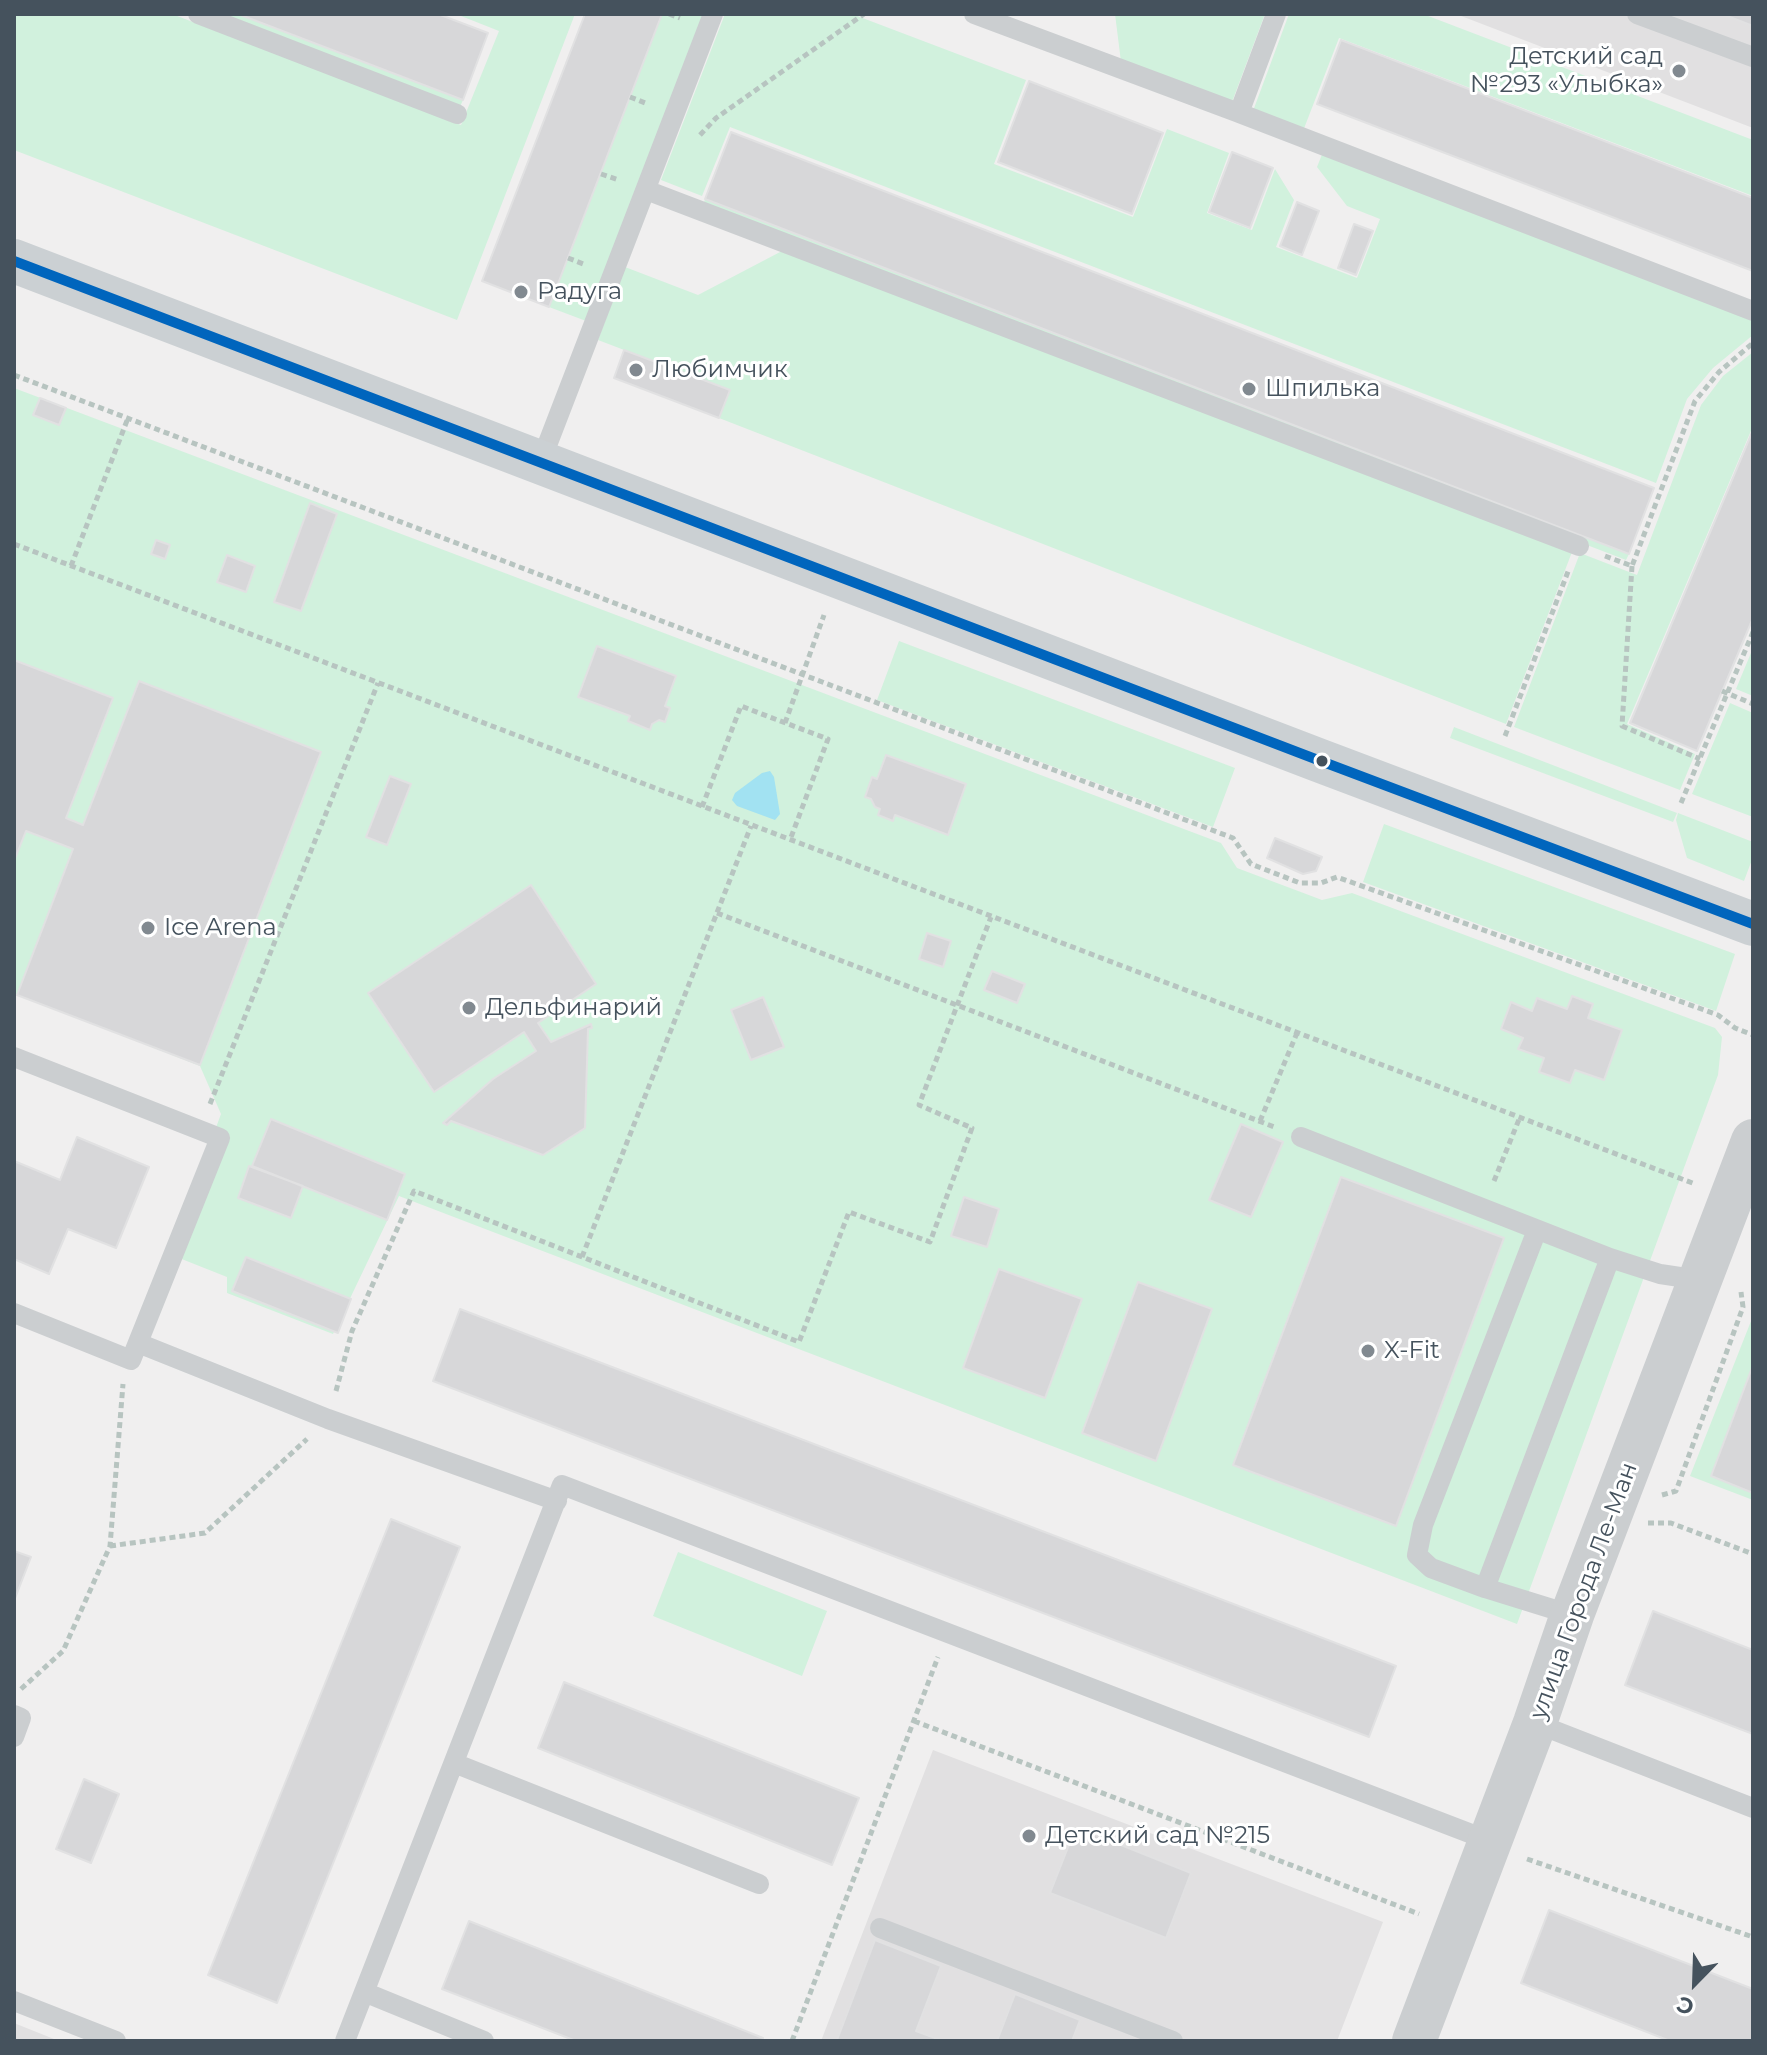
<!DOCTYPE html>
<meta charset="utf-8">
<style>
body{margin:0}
#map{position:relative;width:1767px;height:2055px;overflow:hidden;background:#f0efef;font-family:Montserrat,sans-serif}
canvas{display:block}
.frame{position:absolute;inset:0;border:16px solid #45525d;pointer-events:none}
.north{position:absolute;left:1655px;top:1943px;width:80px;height:80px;-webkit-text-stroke:6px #fff;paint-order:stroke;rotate:203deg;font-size:22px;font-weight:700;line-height:32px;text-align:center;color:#45525d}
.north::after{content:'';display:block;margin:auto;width:28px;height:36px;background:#45525d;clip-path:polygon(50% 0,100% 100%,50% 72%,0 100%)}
</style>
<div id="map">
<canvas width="1767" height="2055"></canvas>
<div class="frame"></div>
<div class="north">С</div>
</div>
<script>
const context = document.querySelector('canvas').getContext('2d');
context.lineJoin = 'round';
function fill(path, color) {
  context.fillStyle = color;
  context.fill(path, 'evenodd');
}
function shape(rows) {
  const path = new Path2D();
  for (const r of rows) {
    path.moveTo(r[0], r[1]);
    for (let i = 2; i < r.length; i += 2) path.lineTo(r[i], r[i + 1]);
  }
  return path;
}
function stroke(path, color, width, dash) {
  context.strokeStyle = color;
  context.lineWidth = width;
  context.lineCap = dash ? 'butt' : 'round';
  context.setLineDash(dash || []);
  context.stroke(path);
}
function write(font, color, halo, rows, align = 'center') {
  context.font = font + ' Montserrat,sans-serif';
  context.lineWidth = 6;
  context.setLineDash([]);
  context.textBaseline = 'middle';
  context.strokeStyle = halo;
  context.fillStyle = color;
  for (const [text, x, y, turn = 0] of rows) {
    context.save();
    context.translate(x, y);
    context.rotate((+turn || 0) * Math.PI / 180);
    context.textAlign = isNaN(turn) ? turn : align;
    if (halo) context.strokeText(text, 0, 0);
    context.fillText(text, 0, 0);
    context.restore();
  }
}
fill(shape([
 [1456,14,1753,14,1753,128],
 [933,1750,1383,1922,1337,2041,821,2041],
 [14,2023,59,2041,14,2041]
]), '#e1e0e1');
fill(shape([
 [14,14,172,14,461,125,499,31,456,14,575,14,457,320,14,150],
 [212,14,239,14,463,100,459,109],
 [662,14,713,14,594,324,549,307],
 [725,14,852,14,1026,80,994,164,1133,217,1167,129,1229,153,1207,213,1252,230,1275,169,1294,200,1276,247,1357,278,1380,219,1347,206,1317,167,1323,152,1753,319,1753,335,1713,368,1687,399,1656,483,730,127,702,196,661,180],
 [1115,14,1265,14,1232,102,1121,62],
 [1289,14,1423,14,1753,140,1753,196,1339,38,1303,131,1253,111],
 [705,199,1629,554,1626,560,703,206],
 [782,251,1572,552,1506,724,719,418,729,390,598,340,625,267,698,295],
 [1753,352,1753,426,1627,724,1695,754,1680,790,1514,727,1580,553,1637,575,1701,405,1723,376],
 [14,388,1221,843,1237,868,1322,900,1352,893,1715,1028,1722,1037,1718,1075,1517,1624,399,1196,333,1334,227,1293,227,1277,169,1254,221,1114,200,1066,14,993],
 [899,641,1235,768,1213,827,877,700],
 [1753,648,1753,696,1736,689],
 [1730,703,1753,713,1753,817,1692,794],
 [1454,727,1677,813,1673,822,1450,738],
 [1678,813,1753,842,1753,857,1744,881,1687,858,1676,820],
 [1384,824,1735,954,1716,1011,1363,882],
 [1753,1316,1753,1500,1690,1476],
 [678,1552,827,1611,802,1676,653,1616]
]), '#d1f1dd');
fill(shape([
 [770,771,774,777,780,814,775,820,737,806,732,800,735,793,762,773]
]), '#a2e2f2');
const building = shape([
 [238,14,438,14,488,33,463,100,238,14],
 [585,14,662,14,549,307,482,281,585,14],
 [1722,14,1753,14,1753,26,1722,14],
 [1341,40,1753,198,1753,271,1317,104,1341,40],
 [1029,81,1163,133,1132,214,998,162,1029,81],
 [731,132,1654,488,1629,554,705,199,731,132],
 [1232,152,1273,168,1250,228,1209,212,1232,152],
 [1297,202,1319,211,1302,255,1280,246,1297,202],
 [1354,224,1373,231,1356,275,1338,268,1354,224],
 [624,350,730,390,719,418,614,378,624,350],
 [40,398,66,408,59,425,33,415,40,398],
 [1753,430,1753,618,1697,751,1630,723,1753,430],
 [310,503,337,514,301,611,274,602,310,503],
 [156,540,170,545,165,559,151,554,156,540],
 [227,555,255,566,246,592,217,582,227,555],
 [597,646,676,676,665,706,670,708,665,722,659,720,652,724,650,730,628,721,630,716,578,697,597,646],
 [14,660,113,698,66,818,83,825,139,681,321,752,200,1065,17,995,73,849,26,831,14,861,14,660],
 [886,755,966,784,948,835,895,815,893,821,878,815,880,809,875,807,871,799,865,797,872,777,877,779,886,755],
 [390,776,411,784,387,845,366,837,390,776],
 [1275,838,1322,857,1316,871,1303,874,1267,858,1275,838],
 [531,885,596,984,538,1023,551,1042,591,1024,592,1028,588,1029,585,1128,543,1155,451,1121,447,1125,443,1123,493,1079,536,1051,524,1032,434,1092,368,993,531,885],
 [927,933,951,941,943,967,919,959,927,933],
 [992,971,1025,984,1017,1003,984,990,992,971],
 [1572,996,1593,1004,1588,1018,1622,1030,1604,1080,1575,1070,1570,1083,1539,1072,1544,1058,1518,1049,1523,1038,1501,1029,1511,1002,1532,1011,1537,998,1567,1009,1572,996],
 [763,997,784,1047,751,1060,731,1010,763,997],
 [271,1119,405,1174,387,1220,252,1166,271,1119],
 [1241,1124,1283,1142,1251,1217,1209,1200,1241,1124],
 [77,1137,149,1167,116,1248,68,1229,49,1274,14,1259,14,1161,60,1180,77,1137],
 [249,1166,303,1186,291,1218,238,1198,249,1166],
 [1341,1177,1504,1238,1396,1526,1233,1465,1341,1177],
 [964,1197,999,1209,987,1247,951,1236,964,1197],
 [246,1257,351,1299,338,1333,232,1291,246,1257],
 [999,1269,1082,1299,1045,1398,963,1368,999,1269],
 [1138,1282,1212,1309,1156,1461,1082,1433,1138,1282],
 [460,1309,1396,1666,1369,1737,433,1381,460,1309],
 [1753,1365,1753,1493,1711,1476,1753,1365],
 [391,1519,460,1547,277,2003,208,1975,391,1519],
 [14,1551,31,1557,14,1601,14,1551],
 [1653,1611,1753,1650,1753,1734,1625,1685,1653,1611],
 [564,1682,859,1798,832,1865,538,1748,564,1682],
 [84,1779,119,1794,91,1863,56,1849,84,1779],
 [1076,1827,1191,1873,1166,1938,1050,1893,1076,1827],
 [1549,1910,1753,1989,1753,2041,1670,2041,1521,1983,1549,1910],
 [469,1921,763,2038,762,2041,576,2041,442,1989,469,1921],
 [875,1940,941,1966,916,2031,943,2041,837,2040,875,1940],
 [1015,1994,1080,2020,1072,2041,997,2041,1015,1994]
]);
fill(building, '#d7d7d9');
stroke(building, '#e1e1e2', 2);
stroke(shape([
 [669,14,680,18],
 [630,97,648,104],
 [700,135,716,118,864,14],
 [601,174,619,180],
 [568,258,586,265],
 [14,375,1233,838,1251,864,1300,883,1321,883,1337,877,1718,1015,1735,1028,1753,1035],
 [14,544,1695,1184],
 [1605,556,1632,566,1695,401,1719,372,1753,343],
 [71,566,128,418],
 [1632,566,1622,726,1700,759],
 [1722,691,1753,704],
 [785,723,824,615],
 [1505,736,1569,569],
 [1681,803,1753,632],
 [702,807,741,706,767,716,828,739,790,840],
 [717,913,1277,1128],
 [210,1104,378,683],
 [1260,1121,1297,1033],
 [1494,1181,1520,1117],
 [582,1257,751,826],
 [336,1391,352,1331,414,1191,799,1342,849,1212,930,1242,972,1128,919,1105,991,917],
 [1662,1495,1676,1491,1743,1307,1741,1292],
 [1648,1523,1671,1523,1753,1554],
 [110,1546,205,1533,307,1439],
 [21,1689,63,1651,110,1546,123,1384],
 [914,1721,1419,1914],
 [1527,1859,1753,1937],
 [792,2041,938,1657]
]), '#b7c4c0', 5, [6, 4]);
stroke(shape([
 [198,14,457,114],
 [974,14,1239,113,1276,14],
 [1637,14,1753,57],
 [1239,113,1753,311],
 [646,190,1579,546],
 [541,461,713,14],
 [14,1057,220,1138,131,1360,14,1313],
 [1301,1137,1610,1258],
 [138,1343,328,1419,557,1501],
 [1485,1588,1431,1568,1417,1555,1423,1525,1537,1230],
 [1572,1615,1485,1588,1610,1258,1660,1274,1700,1280],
 [14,1715,21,1718,14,1737],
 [1535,1723,1753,1808],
 [454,1763,759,1884],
 [880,1928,1173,2041],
 [364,1992,484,2041],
 [14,2001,116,2041],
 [345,2041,562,1485,1490,1841]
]), '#cbced0', 20);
stroke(shape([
 [1414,2041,1535,1723,1572,1615,1753,1141]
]), '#cbced0', 44);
stroke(shape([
 [14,261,1318,760,1753,924]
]), '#cbd0d3', 44);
stroke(shape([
 [14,261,1318,760,1753,924]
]), '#0065bd', 10);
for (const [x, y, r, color] of [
 [1679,71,8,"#818990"],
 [521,292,8,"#818990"],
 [636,370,8,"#818990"],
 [1249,389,8,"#818990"],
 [1322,761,7,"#45525d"],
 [148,928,8,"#818990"],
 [469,1008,8,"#818990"],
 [1368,1351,8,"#818990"],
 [1029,1836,8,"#818990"]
]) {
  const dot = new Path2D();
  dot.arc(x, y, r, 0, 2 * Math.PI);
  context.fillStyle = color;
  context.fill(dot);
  stroke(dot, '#fff', 3);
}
write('24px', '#45525d', '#fff', [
 ["Детский сад",1663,57,"right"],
 ["№293 «Улыбка»",1663,85,"right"],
 ["Радуга",537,292],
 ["Любимчик",652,370],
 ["Шпилька",1265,389],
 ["Ice Arena",164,928],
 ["Дельфинарий",485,1008],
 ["X-Fit",1384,1351],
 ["Детский сад №215",1045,1836]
], 'left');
write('24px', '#45525d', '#fff', [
 ["улица Города Ле-Ман",1584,1591,-70]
]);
</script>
